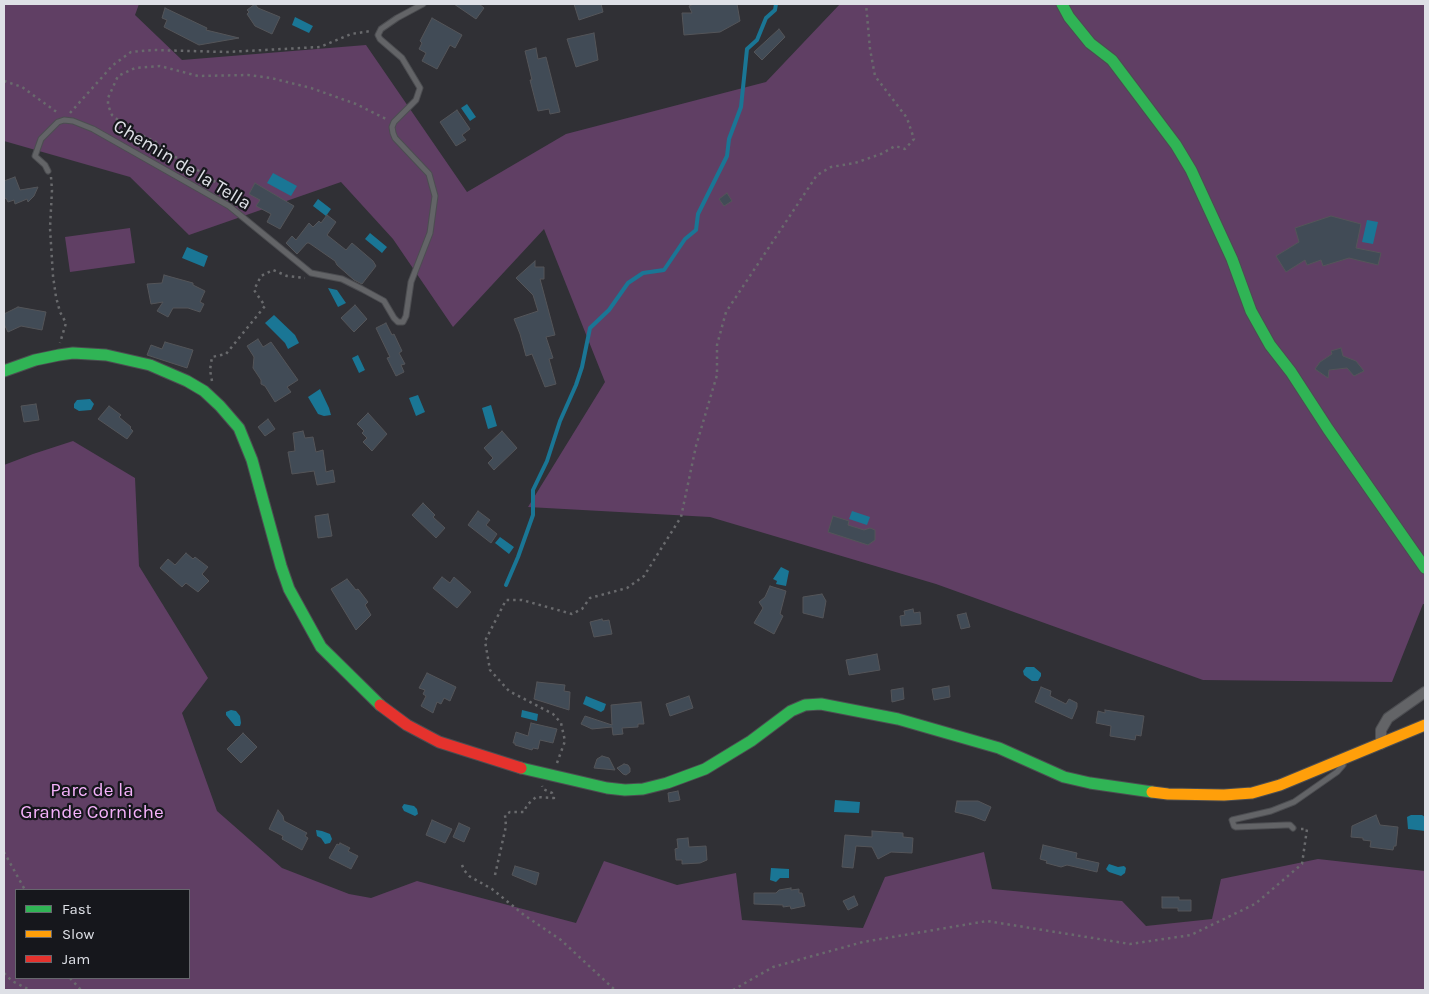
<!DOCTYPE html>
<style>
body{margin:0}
#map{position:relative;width:1429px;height:994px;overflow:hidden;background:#303035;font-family:Karla,sans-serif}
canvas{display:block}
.frame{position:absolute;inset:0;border:5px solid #dee0e6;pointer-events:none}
.legend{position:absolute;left:15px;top:889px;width:175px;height:90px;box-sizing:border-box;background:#16171c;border:1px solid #66676d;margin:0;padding:6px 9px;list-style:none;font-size:15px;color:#dee0e6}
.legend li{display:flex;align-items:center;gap:10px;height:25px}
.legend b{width:25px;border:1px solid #66676d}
</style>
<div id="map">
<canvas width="1429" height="994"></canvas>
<div class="frame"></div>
<ul class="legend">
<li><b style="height:6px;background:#30b455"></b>Fast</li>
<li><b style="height:6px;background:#ff9f0a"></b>Slow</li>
<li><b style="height:6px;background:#e5322d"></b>Jam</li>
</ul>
</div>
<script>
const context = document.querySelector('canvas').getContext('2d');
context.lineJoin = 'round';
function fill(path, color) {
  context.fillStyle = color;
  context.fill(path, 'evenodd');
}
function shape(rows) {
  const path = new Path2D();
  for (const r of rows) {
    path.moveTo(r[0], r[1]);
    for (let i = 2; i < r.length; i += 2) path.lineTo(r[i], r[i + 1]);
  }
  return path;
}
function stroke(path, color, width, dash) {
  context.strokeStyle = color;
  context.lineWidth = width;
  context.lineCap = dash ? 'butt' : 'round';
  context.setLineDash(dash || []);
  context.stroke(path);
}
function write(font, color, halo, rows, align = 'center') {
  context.font = font + ' Karla,sans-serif';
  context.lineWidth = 4.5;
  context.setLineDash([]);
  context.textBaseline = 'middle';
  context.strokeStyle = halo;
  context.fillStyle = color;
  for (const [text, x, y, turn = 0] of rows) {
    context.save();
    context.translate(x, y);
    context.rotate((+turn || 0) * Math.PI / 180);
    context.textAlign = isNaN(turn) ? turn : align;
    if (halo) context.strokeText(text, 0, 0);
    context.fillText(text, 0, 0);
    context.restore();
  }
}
fill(shape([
 [4,4,139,4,135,15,182,60,366,45,467,192,566,134,766,82,840,4,1425,4,1425,604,1423,604,1392,682,1203,680,936,584,710,517,528,507,605,382,544,229,453,327,393,239,341,182,189,235,130,177,4,141],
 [130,228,135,263,70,272,65,237],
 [73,441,135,478,139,566,208,678,182,713,217,811,282,868,349,894,371,898,417,881,576,923,604,861,677,885,736,873,742,920,863,928,885,877,984,852,992,889,1122,901,1146,926,1212,919,1221,879,1318,859,1425,871,1425,990,4,990,4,465,33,454],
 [16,890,189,890,189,978,16,978]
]), '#603f64');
fill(shape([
 [295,17,313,26,309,33,292,25],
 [467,104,476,117,470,121,461,108],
 [273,173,297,186,291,196,267,183],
 [318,199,331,209,326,216,313,206],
 [1367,220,1378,222,1373,244,1362,242],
 [370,233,387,247,382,253,365,239],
 [187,247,208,256,204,267,182,258],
 [328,288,337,290,346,303,338,307],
 [274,315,295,335,299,343,288,349,285,343,265,323],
 [358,355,365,370,359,373,352,358],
 [320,389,329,408,331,415,324,416,318,414,308,397],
 [418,395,425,412,416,416,409,398],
 [90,399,94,404,91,410,79,411,74,408,74,404,77,400],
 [491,405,497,426,488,429,482,408],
 [852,511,870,517,867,525,849,519],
 [500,537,514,547,509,554,495,543],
 [781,567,789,571,786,586,776,584,777,581,773,579],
 [1026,667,1034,667,1041,673,1041,676,1038,681,1032,681,1024,675,1023,671],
 [586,696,606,704,604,710,601,712,583,704],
 [231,710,236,711,240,716,241,723,240,726,235,726,226,715,226,712],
 [522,710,538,714,537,721,521,717],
 [835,800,860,802,859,813,834,812],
 [404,804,414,806,417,809,418,814,415,816,404,811,402,807],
 [1411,815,1422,815,1425,817,1425,831,1408,829,1407,817],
 [316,830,322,831,330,834,332,839,330,843,325,844,321,838,317,836],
 [1109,864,1118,867,1124,866,1126,868,1125,873,1121,876,1109,872,1106,869],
 [771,868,789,869,789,878,780,878,776,882,770,880]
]), '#1a7695');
stroke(shape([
 [506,585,518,557,533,515,533,490,547,461,560,421,576,385,582,367,590,328,609,310,628,283,643,273,664,270,685,239,696,230,698,214,727,156,729,139,741,107,747,49,757,40,766,18,775,10,776,4]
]), '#1a7695', 4);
const building = shape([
 [255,4,258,8,280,17,272,34,255,26,247,14,249,12,247,10,255,4],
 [454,4,479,4,484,8,476,19,454,4],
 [574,4,601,4,603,12,579,20,574,4],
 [694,4,737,4,740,21,720,32,684,35,682,13,692,13,689,6,694,4],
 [165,8,207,28,206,30,239,38,199,45,164,27,167,20,162,18,165,8],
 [432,18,462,35,455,48,450,45,437,69,422,61,426,53,419,49,422,43,420,41,432,18],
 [779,29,785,37,762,60,754,52,779,29],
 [594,33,598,60,576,67,567,39,594,33],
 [536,48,538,59,546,57,560,112,550,114,549,109,538,111,530,80,532,80,525,51,536,48],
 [457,110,470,129,462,135,466,140,456,146,440,122,457,110],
 [15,177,20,190,38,187,34,196,28,202,27,199,15,204,14,200,8,202,6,198,4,199,4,181,15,177],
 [255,183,294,206,280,229,267,222,271,214,256,206,260,200,249,194,255,183],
 [727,193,732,201,724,206,719,199,727,193],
 [327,215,336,222,327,235,346,250,352,243,373,261,376,266,362,284,354,280,337,265,335,261,309,243,307,243,297,254,286,243,292,236,296,240,309,223,313,227,319,221,321,223,327,215],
 [1331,216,1361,224,1356,248,1381,253,1378,265,1349,258,1323,266,1321,260,1307,265,1305,260,1286,272,1276,256,1299,242,1295,228,1331,216],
 [535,261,535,267,544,267,544,279,540,279,555,335,546,337,553,358,549,359,556,384,545,387,532,354,526,356,520,334,514,319,538,311,533,295,516,278,535,261],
 [164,275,193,283,193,285,205,291,200,302,204,304,200,312,188,308,173,308,168,317,157,311,163,302,151,304,147,284,162,283,164,275],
 [355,305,367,319,354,332,341,318,355,305],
 [18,307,46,312,42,330,21,326,8,332,4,324,4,314,18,307],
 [386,323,392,335,394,334,402,351,399,353,405,364,401,365,404,372,396,376,387,358,390,357,376,328,386,323],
 [258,339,263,347,271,342,298,380,287,387,291,392,275,402,265,386,261,384,261,380,253,368,254,357,247,346,258,339],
 [165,342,193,350,187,368,147,355,151,345,162,349,165,342],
 [1341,348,1343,356,1356,361,1364,371,1354,376,1347,368,1329,370,1328,378,1315,369,1320,362,1332,354,1331,351,1341,348],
 [36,404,39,420,24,422,21,406,36,404],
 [109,406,121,415,119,417,131,427,130,428,133,431,127,439,98,419,109,406],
 [368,413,387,434,372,451,363,442,367,438,362,433,364,431,357,424,368,413],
 [268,419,275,429,265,436,258,427,268,419],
 [303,431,305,438,313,437,316,452,323,450,326,472,333,470,335,482,317,485,314,471,292,474,288,452,295,451,293,433,303,431],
 [502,431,517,448,494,470,488,463,493,458,484,448,502,431],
 [423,503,435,515,433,517,445,528,436,538,412,515,423,503],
 [478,511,490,520,486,525,497,534,491,543,468,525,478,511],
 [328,514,332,536,318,538,315,516,328,514],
 [833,516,849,521,848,525,864,530,870,528,875,530,875,540,868,545,828,532,833,516],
 [186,553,193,559,195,557,208,567,202,574,209,581,198,592,186,583,182,587,160,568,168,559,175,565,186,553],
 [442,577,450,583,454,577,471,592,457,608,433,588,442,577],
 [347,579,356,590,358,589,368,602,365,605,371,615,356,630,331,589,347,579],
 [770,586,786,591,780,614,783,616,774,634,754,623,763,608,759,602,765,597,770,586],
 [822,594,826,601,823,618,803,613,803,597,822,594],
 [913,609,914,613,920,612,921,624,901,626,900,616,905,615,904,611,913,609],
 [966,613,970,627,961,629,957,615,966,613],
 [602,619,603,621,609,620,612,634,594,637,590,622,602,619],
 [877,654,880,670,849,675,846,660,877,654],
 [427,673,456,687,450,701,444,698,441,704,437,702,433,713,421,706,426,696,423,694,425,690,419,688,427,673],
 [537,682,565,685,564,691,570,692,569,710,534,699,537,682],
 [949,686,950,697,934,700,932,689,949,686],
 [1041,687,1051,691,1050,696,1066,704,1069,699,1077,703,1077,707,1072,719,1035,702,1041,687],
 [903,688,904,699,892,702,891,690,903,688],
 [689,696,693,708,670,716,666,704,689,696],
 [641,702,644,724,638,724,638,727,622,728,623,734,613,735,612,727,592,729,581,724,585,716,612,725,611,705,641,702],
 [1105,710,1144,716,1141,736,1136,735,1135,740,1110,736,1111,726,1096,723,1098,711,1105,713,1105,710],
 [531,723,557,729,553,743,540,740,538,749,533,748,532,750,515,745,515,743,513,743,516,732,528,736,531,723],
 [243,733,257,747,241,763,227,749,243,733],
 [602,756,609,758,615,770,594,768,597,759,602,756],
 [624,764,628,765,630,768,630,772,626,775,623,774,617,768,624,764],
 [678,791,680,800,669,802,668,793,678,791],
 [957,801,978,801,991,807,985,821,972,816,955,812,957,801],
 [278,810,283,816,284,821,307,833,305,836,308,838,302,850,282,839,283,836,269,829,278,810],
 [1376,815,1380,825,1398,827,1396,846,1394,846,1393,850,1370,847,1371,841,1363,840,1363,838,1351,837,1352,826,1376,815],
 [432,820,452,829,445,843,426,835,432,820],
 [459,823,470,828,464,842,453,837,459,823],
 [872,831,903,833,903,837,913,838,912,853,891,852,878,859,872,847,856,846,853,868,842,867,845,835,872,837,872,831],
 [688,838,689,847,706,846,707,860,700,863,682,864,682,860,676,860,675,849,678,848,677,839,688,838],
 [340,843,350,848,348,851,358,856,351,869,329,858,337,844,339,845,340,843],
 [1043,845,1077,853,1076,858,1099,863,1097,872,1067,865,1061,867,1046,863,1047,861,1040,859,1043,845],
 [515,866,539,873,536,885,512,875,515,866],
 [791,888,791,890,799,889,799,893,802,893,805,906,791,909,790,906,783,907,783,905,754,904,754,893,776,893,779,890,791,888],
 [854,896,858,905,848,910,843,901,854,896],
 [1162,897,1179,897,1179,900,1191,900,1191,911,1178,911,1178,908,1162,908,1162,897]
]);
fill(building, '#414b56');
stroke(building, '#545559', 1);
const lane = shape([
 [48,171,45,165,35,156,41,139,58,122,64,120,73,121,93,129,229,206,311,273,342,279,362,289,384,301,394,318,398,322,403,322,406,316,411,282,430,233,435,196,429,174,395,138,393,133,392,127,394,122,416,100,420,88,402,58,380,39,378,35,381,29,397,18,423,4],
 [1293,828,1290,825,1286,825,1236,827,1234,826,1232,820,1271,811,1294,802,1337,772,1343,765]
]);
const street = shape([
 [1381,744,1381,730,1388,718,1425,692]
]);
const fast = shape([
 [1062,4,1069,17,1090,43,1112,60,1176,145,1191,170,1232,259,1251,311,1270,345,1291,372,1328,429,1425,568],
 [4,371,35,360,59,355,73,353,106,355,150,365,187,381,204,391,220,406,239,428,252,460,281,566,289,589,321,647,380,705],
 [521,768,607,788,625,790,643,789,667,783,705,769,751,741,791,711,805,705,821,704,898,719,999,748,1064,777,1090,783,1152,792]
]);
const slow = shape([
 [1152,792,1168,794,1224,795,1252,793,1280,785,1425,725]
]);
const jam = shape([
 [380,705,407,725,439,742,521,768]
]);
stroke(lane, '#4c4d51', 7);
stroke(street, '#4c4d51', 12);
stroke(fast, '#4c4d51', 13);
stroke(slow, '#4c4d51', 13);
stroke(jam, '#4c4d51', 13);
stroke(shape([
 [4,81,22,87,58,113],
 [70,113,113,65,131,52,153,50,227,52,320,47,351,34,371,31],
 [51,177,52,190,50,228,53,276,56,297,60,312,66,323,60,343],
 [221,185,203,175,191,164,166,153,156,142,129,129,112,115,108,105,108,98,118,76,135,68,160,66,198,76,248,75,271,78,311,88,356,104,386,119],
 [212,381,210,370,212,357,226,354,265,306,254,290,261,276,273,270,287,276,305,278],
 [557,763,565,741,561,723,553,714,509,691,490,670,485,641,506,600,522,600,572,614,582,609,590,598,627,588,644,576,681,517,696,446,717,375,717,345,726,312,817,175,831,167,855,163,881,154,895,146,905,149,914,139,907,118,875,76,870,49,866,4],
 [4,852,25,890],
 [462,865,464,870,469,876,492,889,524,915,561,940,615,990],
 [495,875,506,826,505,815,510,812,524,812,527,805,536,797,554,798,552,793,543,789,542,786],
 [4,973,12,981,30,990],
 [70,978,81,990],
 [733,990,773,967,863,942,987,921,1130,944,1191,935,1255,904,1302,864,1307,829,1300,829]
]), '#696a6d', 2.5, [2.5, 4]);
stroke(lane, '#636467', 5);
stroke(street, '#636467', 10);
stroke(fast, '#30b455', 11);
stroke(slow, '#ff9f0a', 11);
stroke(jam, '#e5322d', 11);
write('19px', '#dee0e6', '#16171c', [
 ["Chemin de la Tella",182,165,31]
]);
write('19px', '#f5b2fb', '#16171c', [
 ["Parc de la",92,791],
 ["Grande Corniche",92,813]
]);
</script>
